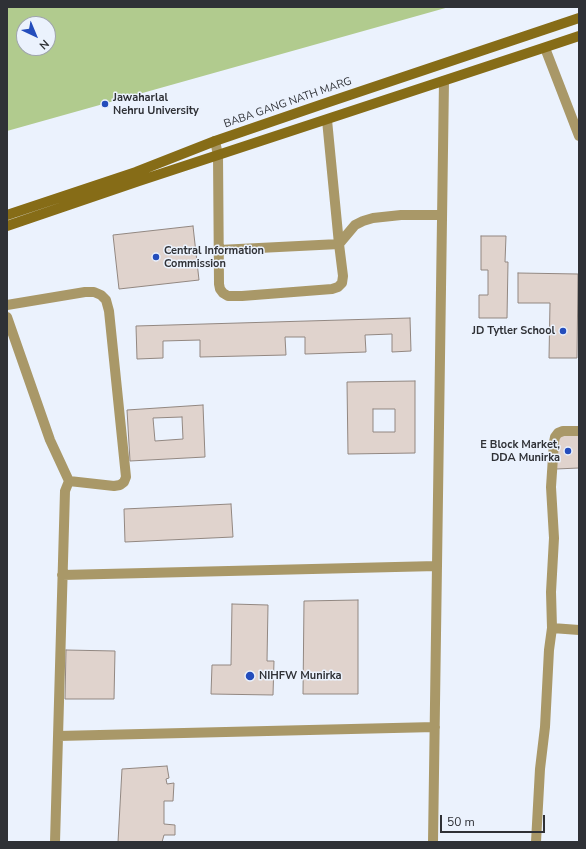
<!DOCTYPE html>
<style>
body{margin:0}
#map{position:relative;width:586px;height:849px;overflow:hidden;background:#ebf2fd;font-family:"Nunito Sans",sans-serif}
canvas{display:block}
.frame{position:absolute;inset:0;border:8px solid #2f3136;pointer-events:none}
.north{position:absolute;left:16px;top:16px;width:40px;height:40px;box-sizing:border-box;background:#ebf2fd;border:1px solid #a0a5ad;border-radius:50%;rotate:136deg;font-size:11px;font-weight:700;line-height:16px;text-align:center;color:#2f3136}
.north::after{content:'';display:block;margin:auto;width:14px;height:18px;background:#244dbc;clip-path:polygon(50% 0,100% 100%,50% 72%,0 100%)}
.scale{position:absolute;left:440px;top:815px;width:105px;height:18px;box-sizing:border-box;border:2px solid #2f3136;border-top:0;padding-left:5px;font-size:12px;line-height:14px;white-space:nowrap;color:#2f3136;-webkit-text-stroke:3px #ebf2fd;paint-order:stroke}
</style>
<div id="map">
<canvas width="586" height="849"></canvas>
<div class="frame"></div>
<div class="north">N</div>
<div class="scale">50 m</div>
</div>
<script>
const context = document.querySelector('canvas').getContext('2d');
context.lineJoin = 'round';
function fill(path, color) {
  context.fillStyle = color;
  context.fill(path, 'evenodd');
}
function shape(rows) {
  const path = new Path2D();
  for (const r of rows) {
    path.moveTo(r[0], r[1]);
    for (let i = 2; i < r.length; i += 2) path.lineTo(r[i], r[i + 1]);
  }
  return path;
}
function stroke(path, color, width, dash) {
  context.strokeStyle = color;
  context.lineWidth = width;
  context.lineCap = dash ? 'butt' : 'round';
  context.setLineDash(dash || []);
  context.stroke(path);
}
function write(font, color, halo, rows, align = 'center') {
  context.font = font + ' "Nunito Sans",sans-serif';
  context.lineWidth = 3;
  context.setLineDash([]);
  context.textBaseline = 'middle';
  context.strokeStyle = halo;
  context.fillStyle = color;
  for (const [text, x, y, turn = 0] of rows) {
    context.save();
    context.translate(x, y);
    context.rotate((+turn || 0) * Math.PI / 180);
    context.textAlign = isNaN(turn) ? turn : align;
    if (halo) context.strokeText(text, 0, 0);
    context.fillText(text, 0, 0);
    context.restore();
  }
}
fill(shape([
 [7,7,449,7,7,131],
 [24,24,48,24,48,48,24,48]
]), '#b1cb8e');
const building = shape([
 [193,226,199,280,119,289,113,235,193,226],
 [481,236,506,236,505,262,508,262,507,318,479,318,479,295,488,295,488,270,481,270,481,236],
 [518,273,578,274,577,358,549,358,550,303,518,303,518,273],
 [410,318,411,351,392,352,392,334,365,335,366,352,305,354,305,337,285,337,286,355,200,357,200,340,163,341,163,358,137,359,136,326,410,318],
 [415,381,415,453,348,454,347,382,415,381],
 [373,409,395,409,395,432,373,432,373,409],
 [203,405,205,457,130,461,127,410,203,405],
 [182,417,183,439,155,441,153,418,182,417],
 [559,435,579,435,579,468,556,469,559,435],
 [231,504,233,537,125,542,124,509,231,504],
 [358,600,358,694,303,694,304,601,358,600],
 [232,604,268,605,267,661,274,661,273,695,211,694,212,665,231,665,232,604],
 [66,650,115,651,114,699,65,699,66,650],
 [167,766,169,778,166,779,167,784,174,783,173,801,164,801,164,824,175,825,175,835,164,835,162,842,118,842,122,769,167,766]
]);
fill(building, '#e0d3cd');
stroke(building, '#928781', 1);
stroke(shape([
 [545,48,579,136],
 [215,141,218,155,219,284,220,289,223,293,228,296,242,296,332,289,338,287,342,283,343,276,339,244,327,120],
 [219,250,339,244,355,225,363,221,373,218,401,215,442,215],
 [7,305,85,292,94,292,101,295,106,300,109,311,126,477,124,482,120,485,114,486,69,481],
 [7,317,50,440,69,481,65,491,55,842],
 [62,575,437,566],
 [552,628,579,630],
 [58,736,435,727],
 [433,842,444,81],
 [536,842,540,769,545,727,549,650,552,628,551,592,554,538,551,487,554,442,555,437,558,433,563,431,579,431]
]), '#a99868', 10);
stroke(shape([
 [7,215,136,172,215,141,323,104,579,18],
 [7,226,139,181,540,49,579,36]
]), '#866c17', 10);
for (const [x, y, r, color] of [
 [105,104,4,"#244dbc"],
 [156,257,4,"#244dbc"],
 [563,331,4,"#244dbc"],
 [568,451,4,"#244dbc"],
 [250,676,5,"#244dbc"]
]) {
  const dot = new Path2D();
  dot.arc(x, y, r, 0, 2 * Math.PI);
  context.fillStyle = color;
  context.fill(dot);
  stroke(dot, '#ebf2fd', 1.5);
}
write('bold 11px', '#2f3136', '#ebf2fd', [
 ["Jawaharlal",113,98],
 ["Nehru University",113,111],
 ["Central Information",164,251],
 ["Commission",164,264],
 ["JD Tytler School",555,331,"right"],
 ["E Block Market,",560,445,"right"],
 ["DDA Munirka",560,458,"right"],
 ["NIHFW Munirka",259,676]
], 'left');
write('11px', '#2f3136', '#ebf2fd', [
 ["BABA GANG NATH MARG",288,103,-19]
]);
</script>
